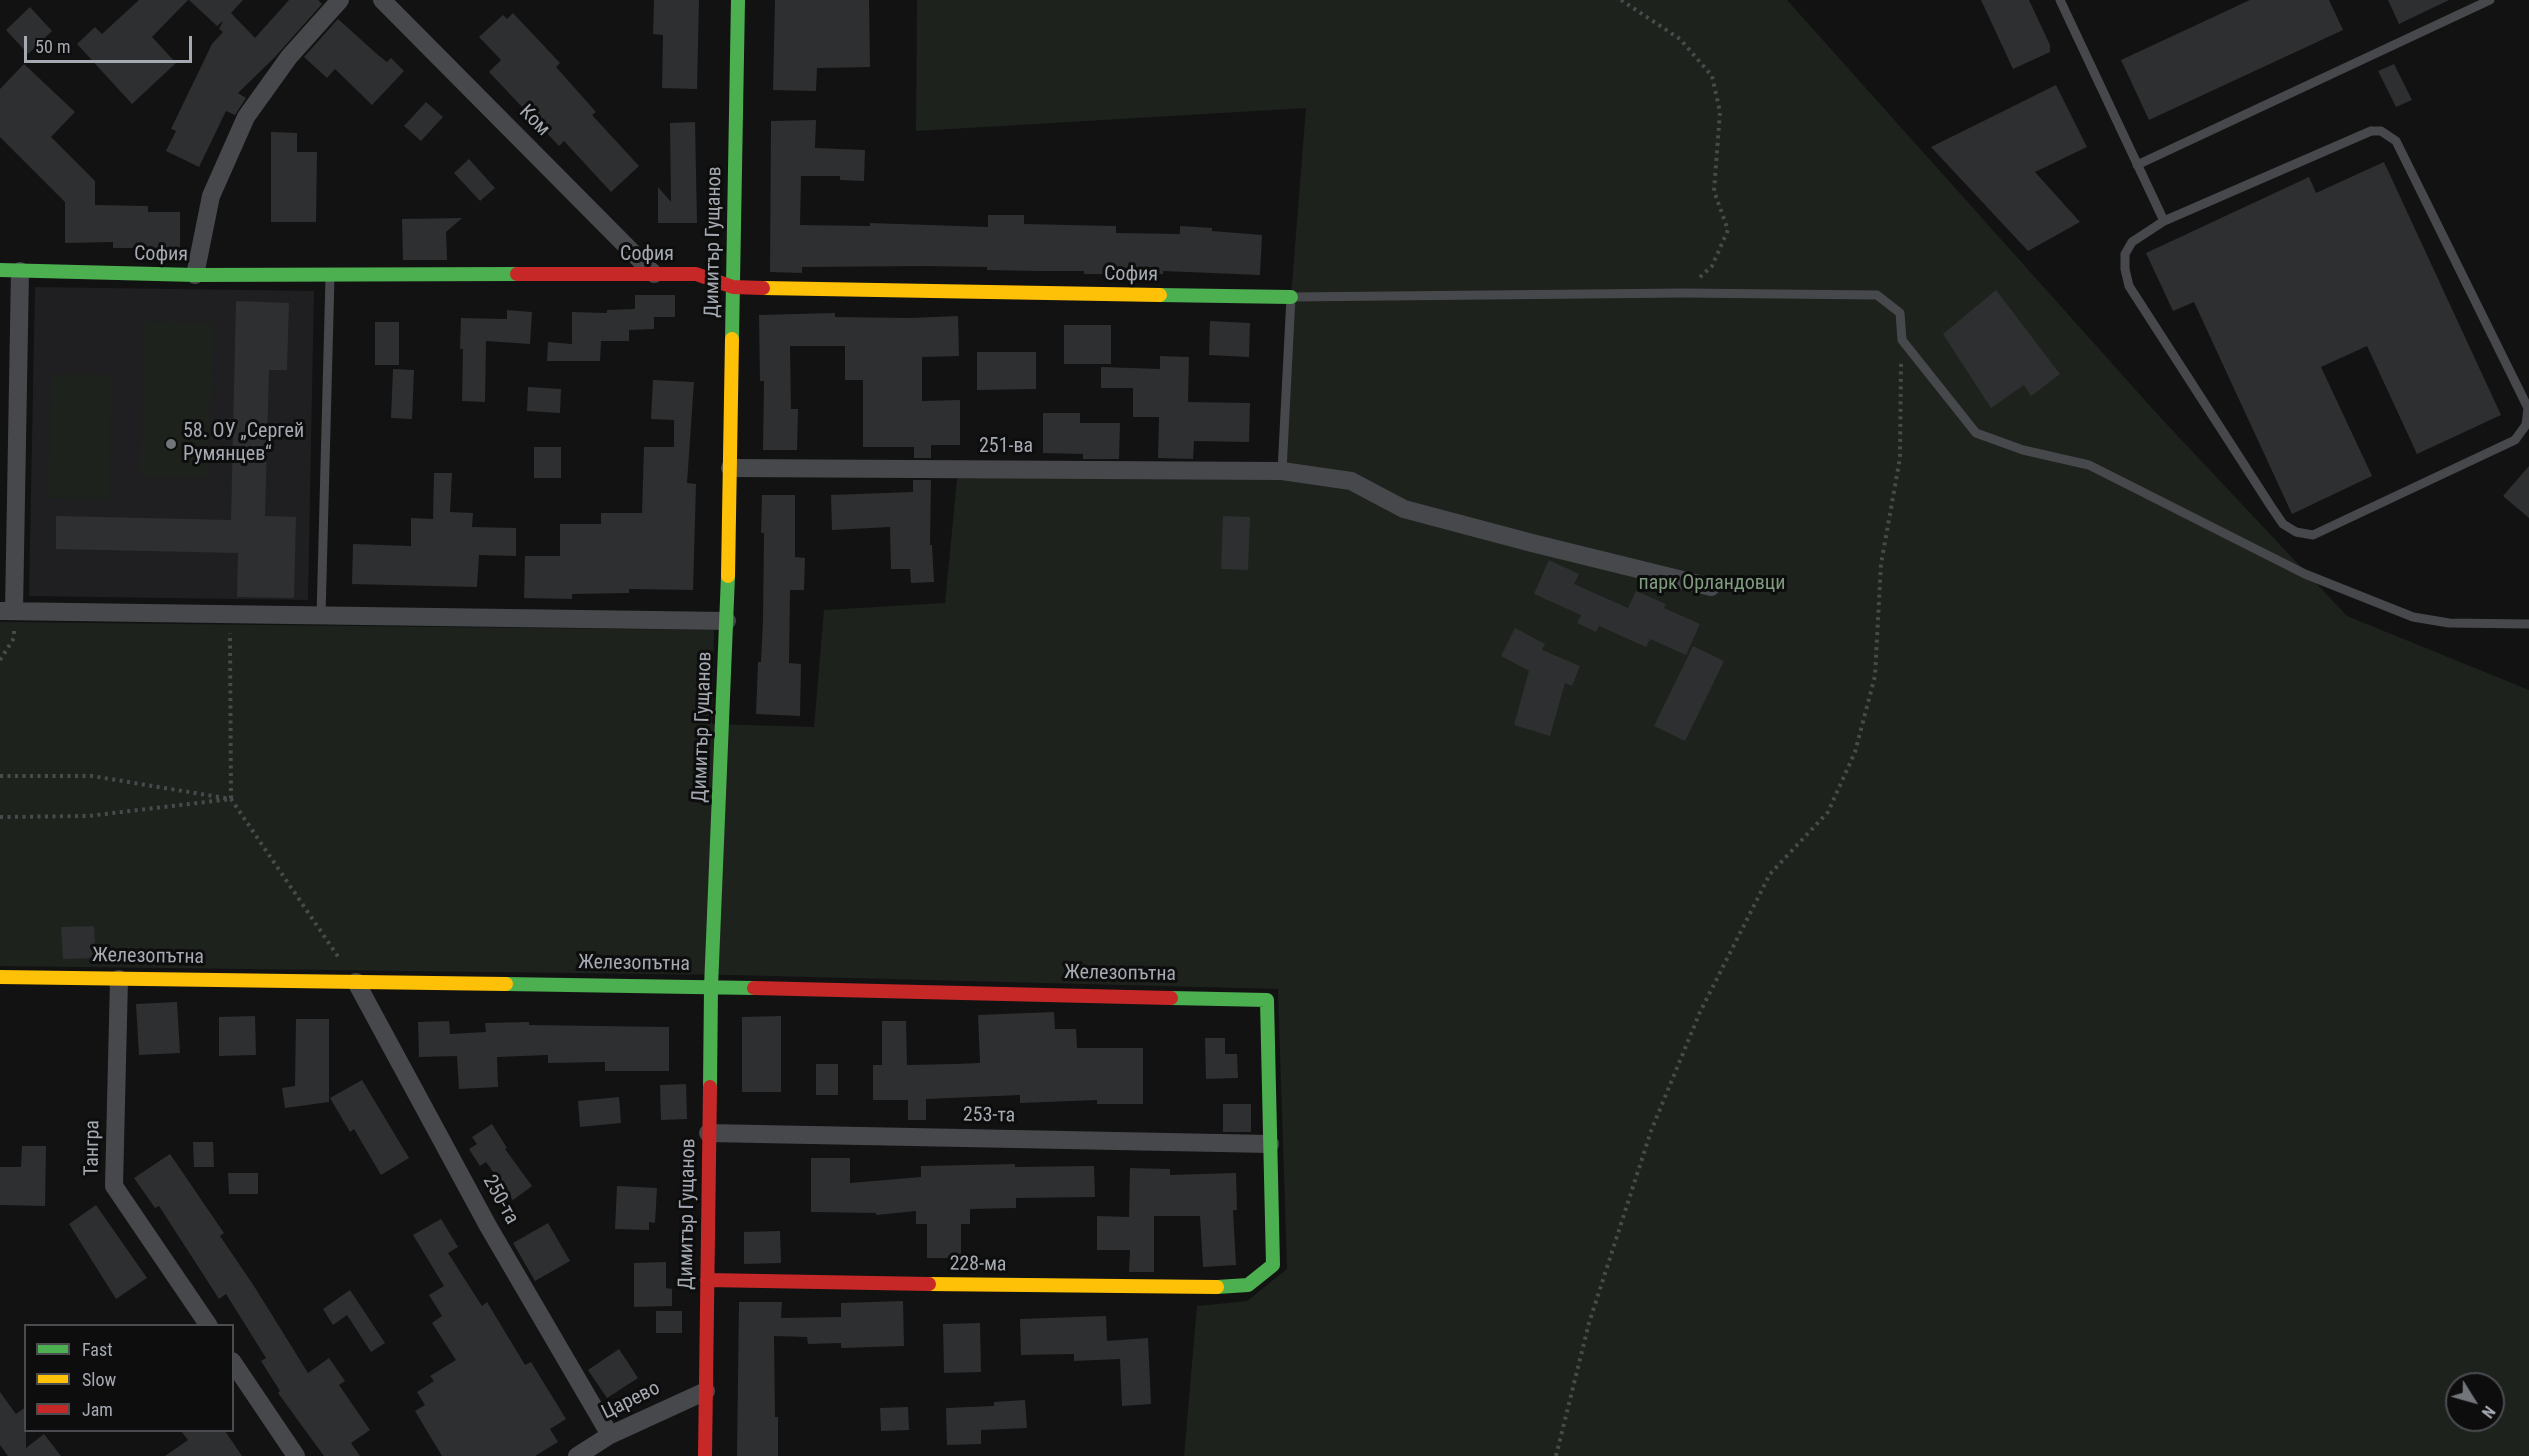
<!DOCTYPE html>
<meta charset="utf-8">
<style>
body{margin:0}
#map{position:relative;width:2529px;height:1456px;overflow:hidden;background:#121213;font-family:"Roboto Condensed",sans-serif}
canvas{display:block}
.legend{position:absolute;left:24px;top:1324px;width:210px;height:108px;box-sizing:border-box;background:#0d0d0e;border:2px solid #4a4c50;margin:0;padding:8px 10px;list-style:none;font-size:18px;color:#a5aab2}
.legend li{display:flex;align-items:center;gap:12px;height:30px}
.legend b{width:30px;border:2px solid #4a4c50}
.north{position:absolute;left:2445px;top:1372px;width:60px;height:60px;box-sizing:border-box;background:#0d0d0e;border:2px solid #4a4c50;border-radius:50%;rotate:127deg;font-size:16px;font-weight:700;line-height:24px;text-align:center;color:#a5aab2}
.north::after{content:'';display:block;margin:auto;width:21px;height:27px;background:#72757a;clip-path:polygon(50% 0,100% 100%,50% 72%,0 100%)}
.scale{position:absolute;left:24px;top:36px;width:168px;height:27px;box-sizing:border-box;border:3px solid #a5aab2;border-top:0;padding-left:8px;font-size:18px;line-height:21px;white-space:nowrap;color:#a5aab2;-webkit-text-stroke:4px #0d0d0e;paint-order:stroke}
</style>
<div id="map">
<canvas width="2529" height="1456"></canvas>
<ul class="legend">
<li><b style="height:8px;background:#4caf50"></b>Fast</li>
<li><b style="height:8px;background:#ffc107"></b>Slow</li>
<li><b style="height:8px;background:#c62828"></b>Jam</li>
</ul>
<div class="north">N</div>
<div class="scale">50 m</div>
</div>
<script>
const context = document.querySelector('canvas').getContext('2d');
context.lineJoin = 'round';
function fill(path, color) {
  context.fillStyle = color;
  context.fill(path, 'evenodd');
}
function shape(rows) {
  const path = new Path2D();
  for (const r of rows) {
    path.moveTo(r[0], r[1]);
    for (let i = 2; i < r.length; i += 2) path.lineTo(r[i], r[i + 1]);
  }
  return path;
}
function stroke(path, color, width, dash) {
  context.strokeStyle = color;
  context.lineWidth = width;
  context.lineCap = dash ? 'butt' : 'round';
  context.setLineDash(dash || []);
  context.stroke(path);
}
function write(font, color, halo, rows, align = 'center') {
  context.font = font + ' "Roboto Condensed",sans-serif';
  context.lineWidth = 6;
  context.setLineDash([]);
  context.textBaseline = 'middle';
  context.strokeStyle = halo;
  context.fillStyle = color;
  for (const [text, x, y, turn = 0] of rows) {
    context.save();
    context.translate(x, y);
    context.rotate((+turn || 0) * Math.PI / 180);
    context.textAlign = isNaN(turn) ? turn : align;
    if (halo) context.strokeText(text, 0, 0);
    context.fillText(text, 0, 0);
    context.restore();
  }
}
fill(shape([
 [35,287,314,291,308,600,29,596]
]), '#1f1f21');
fill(shape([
 [917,0,1787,0,2159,416,2347,616,2529,690,2529,1456,1184,1456,1197,1306,1247,1301,1287,1269,1278,989,733,975,0,966,0,622,714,630,712,724,814,727,824,610,945,603,958,469,1282,471,1291,297,1306,108,916,131],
 [2457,1384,2493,1384,2493,1420,2457,1420],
 [145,321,213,323,208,478,140,476],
 [51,374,112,375,109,499,48,498]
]), '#1d221d');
fill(shape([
 [139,0,188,0,152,37,176,63,132,104,77,44,95,27,102,34],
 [189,0,243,0,231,13,255,38,289,0,318,0,322,4,275,57,238,93,246,98,235,115,226,111,199,167,166,151,176,131,171,129,212,44,223,32,219,29,223,21,217,26],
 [654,0,699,0,697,89,662,88,663,35,653,34],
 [775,0,869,0,870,67,817,68,816,91,773,90],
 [1981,0,2029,0,2050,45,2050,52,2013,69],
 [2250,0,2329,0,2343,30,2149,120,2121,60],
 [2388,0,2449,0,2399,24],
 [30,7,52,31,28,54,6,30],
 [513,13,560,63,556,67,596,112,592,115,639,166,611,192,564,141,559,146,489,72,501,60,479,37,503,15,507,19],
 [338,19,378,55,387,62,391,58,404,71,372,105,335,69,327,78,304,57],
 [24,64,75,112,51,137,95,181,95,205,148,206,148,212,180,212,180,248,113,248,113,242,65,243,65,202,0,137,0,89],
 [2394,64,2412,100,2396,107,2378,71],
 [2056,85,2087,147,2035,172,2080,222,2028,251,1931,147],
 [426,102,443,117,421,141,404,126],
 [816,120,815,148,865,150,864,181,840,180,840,176,801,176,800,225,870,226,870,223,988,227,988,215,1024,215,1024,224,1116,226,1116,233,1180,234,1180,226,1212,228,1212,231,1262,235,1260,275,1163,271,1163,274,1084,274,1084,271,1037,271,987,270,987,267,924,266,802,267,802,273,770,272,771,121],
 [695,122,697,223,658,223,658,187,671,202,670,123],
 [271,132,297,133,297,152,317,152,316,222,271,222],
 [469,159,495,188,480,201,454,173],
 [2384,162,2501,415,2417,454,2367,346,2321,367,2372,476,2292,514,2194,302,2173,311,2146,253,2309,177,2316,193],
 [462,218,446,232,447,260,403,260,402,219],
 [1996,290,2060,374,2031,396,2024,385,1991,408,1943,334],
 [635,295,675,295,675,317,654,317,654,329,629,330,629,341,601,341,600,361,547,361,548,342,572,344,572,312,607,313,607,310,635,309],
 [236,301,289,303,287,370,269,370,265,516,296,517,294,598,237,597,238,553,56,549,56,516,231,520],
 [507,310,532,312,530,344,486,341,485,402,462,401,463,349,460,349,461,318,507,319],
 [835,313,835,317,910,318,958,316,959,356,922,357,922,401,960,400,960,445,931,445,931,458,914,458,914,447,863,447,863,380,845,380,845,346,790,346,791,409,798,409,797,450,763,450,764,381,760,381,759,315],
 [1210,321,1250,323,1249,357,1209,355],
 [375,322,399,322,399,365,375,365],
 [1064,325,1111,325,1111,364,1064,364],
 [977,352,1036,352,1036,389,977,390],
 [1160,356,1189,357,1188,402,1250,403,1249,442,1194,441,1193,459,1158,458,1159,417,1133,417,1133,388,1101,388,1101,367,1160,369],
 [393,369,414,370,412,419,391,418],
 [653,380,694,382,687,483,696,484,693,590,629,589,629,593,572,594,572,599,524,598,525,556,560,556,560,524,601,524,601,513,642,513,644,447,674,447,674,420,651,419],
 [528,387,561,389,560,413,527,411],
 [1043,413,1080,413,1080,423,1120,423,1119,459,1083,459,1083,454,1043,453],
 [534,447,561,447,561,478,534,478],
 [2529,466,2529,518,2503,496],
 [434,473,452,473,450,512,473,513,472,527,516,528,516,556,479,555,477,587,352,584,353,544,411,546,411,518,433,519],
 [913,480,931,480,930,545,932,545,934,582,911,583,910,569,891,569,890,527,832,530,831,495,913,492],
 [762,495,795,495,795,557,805,558,804,590,790,590,789,663,801,664,800,716,756,714,758,662,761,662,763,620,764,533,761,533],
 [1223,516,1250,517,1248,570,1221,569],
 [1549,560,1579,574,1574,584,1628,608,1636,591,1666,604,1664,608,1700,624,1686,655,1650,639,1646,647,1599,626,1596,632,1577,623,1581,615,1534,594],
 [1515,628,1545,644,1542,650,1580,666,1572,686,1565,683,1550,736,1514,725,1529,671,1501,656],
 [1693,646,1724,661,1685,741,1654,726],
 [94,926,96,958,63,959,61,927],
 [177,1002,180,1053,139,1055,136,1004],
 [1054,1012,1055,1029,1076,1029,1077,1048,1143,1048,1143,1104,1097,1104,1097,1100,1020,1103,1020,1095,926,1099,926,1120,908,1120,908,1100,873,1100,873,1065,882,1065,882,1021,906,1021,907,1065,956,1064,980,1063,978,1015],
 [255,1016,256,1055,219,1056,219,1017],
 [781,1016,781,1092,742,1092,742,1017],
 [296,1019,329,1019,329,1102,285,1108,282,1088,295,1086],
 [449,1021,450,1034,486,1032,485,1023,529,1022,529,1025,669,1027,669,1071,605,1071,605,1062,548,1063,548,1055,497,1057,498,1087,459,1089,457,1056,419,1057,418,1022],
 [1205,1038,1225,1038,1225,1054,1237,1054,1238,1078,1206,1079],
 [816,1064,838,1064,838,1095,816,1095],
 [362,1080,409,1158,381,1175,354,1129,350,1132,330,1098],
 [686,1084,687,1119,661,1120,660,1085],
 [619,1097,621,1123,580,1127,578,1101],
 [1223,1104,1251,1104,1251,1132,1223,1132],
 [492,1124,507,1148,505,1149,532,1186,513,1200,486,1162,480,1166,469,1149,477,1144,472,1137],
 [193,1142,213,1142,214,1167,194,1167],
 [22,1146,46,1146,45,1206,0,1205,0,1167,21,1167],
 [170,1154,224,1233,220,1236,254,1286,308,1373,329,1358,345,1381,339,1385,370,1430,351,1443,360,1456,324,1456,278,1393,280,1391,261,1361,266,1358,226,1294,219,1299,159,1206,155,1208,134,1178],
 [811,1158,850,1158,850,1183,921,1177,921,1166,1015,1164,1015,1167,1094,1166,1095,1197,1016,1198,1016,1208,970,1209,970,1224,961,1224,961,1258,927,1258,927,1224,916,1224,916,1211,876,1215,876,1213,811,1212],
 [1130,1168,1170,1169,1170,1175,1236,1173,1237,1210,1233,1210,1236,1265,1203,1267,1200,1216,1154,1216,1154,1272,1129,1272,1130,1250,1097,1250,1097,1216,1129,1217],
 [228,1173,258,1173,258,1194,229,1194],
 [617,1186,657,1188,655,1223,649,1222,649,1230,615,1229],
 [96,1205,147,1278,116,1299,69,1224],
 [441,1219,458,1247,448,1253,482,1306,487,1302,525,1365,531,1362,566,1419,550,1429,558,1442,535,1456,442,1456,415,1411,425,1405,417,1392,434,1381,430,1376,456,1360,432,1323,442,1316,429,1295,444,1286,413,1235],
 [548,1223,570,1261,535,1281,513,1243],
 [780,1231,781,1263,744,1264,744,1232],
 [666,1262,666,1288,672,1289,672,1306,634,1307,634,1263],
 [350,1290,385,1343,371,1352,347,1315,333,1325,323,1309],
 [903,1301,904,1346,841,1348,841,1343,808,1344,807,1337,774,1336,775,1417,778,1417,778,1456,737,1456,739,1302,782,1302,781,1318,841,1317,841,1303],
 [656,1311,682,1311,682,1333,656,1333],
 [1106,1316,1107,1341,1148,1338,1151,1404,1122,1406,1120,1359,1074,1361,1074,1354,1021,1355,1020,1319],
 [980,1323,981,1372,944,1373,943,1324],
 [619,1349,638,1378,607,1398,588,1370],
 [0,1392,16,1414,26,1407,26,1448,44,1434,61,1456,8,1456,0,1445],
 [1025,1400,1027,1428,981,1430,981,1444,947,1445,946,1408,994,1406,994,1402],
 [908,1407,909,1430,881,1431,880,1408],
 [181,1431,225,1431,242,1456,165,1456,188,1440]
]), '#2e2f30');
stroke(shape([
 [1621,0,1680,39,1712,76,1720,112,1714,191,1728,230,1712,266,1699,278],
 [0,660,14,638,14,630],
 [0,776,92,776,231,799,339,958],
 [0,817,88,816,231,799,230,633],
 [1556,1456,1589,1323,1651,1131,1700,1012,1770,874,1828,812,1855,752,1875,676,1881,564,1900,458,1901,362]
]), '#484a4c', 4, [3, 4.5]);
stroke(shape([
 [2060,0,2164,221],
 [2371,131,2381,131,2396,141,2528,408,2526,425,2515,440,2313,535,2296,532,2283,524,2272,508,2129,286,2125,269,2125,254,2132,242,2164,221,2371,131],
 [2137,165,2490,0],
 [1282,471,1291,297,1683,293,1877,295,1900,313,1902,340,1976,433,2023,450,2089,465,2305,574,2413,617,2449,623,2529,624],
 [321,616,330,277]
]), '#47484b', 9);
stroke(shape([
 [382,0,654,274],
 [195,275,211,196,246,117,289,57,340,0],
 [730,468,1282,471,1351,481,1404,509,1532,543,1711,587],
 [0,611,727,621],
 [14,611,20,271],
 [119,979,114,1186,209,1326],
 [356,982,488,1226,610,1435],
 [708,1133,1270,1144],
 [232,1361,296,1456],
 [577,1456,610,1435,706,1391]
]), '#47484b', 18);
stroke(shape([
 [0,270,195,275,517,274],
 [1160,295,1291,297],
 [732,339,738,0],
 [506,984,754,988],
 [1171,998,1267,1000,1273,1265,1248,1285,1217,1287],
 [710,1087,711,987,728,576]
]), '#4caf50', 14);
stroke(shape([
 [763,288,1160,295],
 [728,576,732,339],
 [0,977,506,984],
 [929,1284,1217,1287]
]), '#ffc107', 14);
stroke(shape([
 [517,274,696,274,733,287,763,288],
 [754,988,1171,998],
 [707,1280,929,1284],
 [705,1456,710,1087]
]), '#c62828', 14);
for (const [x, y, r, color] of [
 [171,444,6,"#72757a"]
]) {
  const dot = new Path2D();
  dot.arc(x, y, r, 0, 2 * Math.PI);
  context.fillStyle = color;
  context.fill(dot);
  stroke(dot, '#0d0d0e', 2);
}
write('20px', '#a5aab2', '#0d0d0e', [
 ["Ком",534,121,45],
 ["Димитър Гущанов",714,242,-89],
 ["София",161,255,1],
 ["София",647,255],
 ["София",1131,275,1],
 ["251-ва",1006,447],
 ["Димитър Гущанов",703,727,-88],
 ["Железопътна",148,957,1],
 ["Железопътна",634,964,1],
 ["Железопътна",1120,974,1],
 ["253-та",989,1116,1],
 ["Тангра",93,1148,-89],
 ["250-та",500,1200,61],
 ["Димитър Гущанов",688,1214,-89],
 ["228-ма",978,1265,1],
 ["Царево",631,1401,-26]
]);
write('20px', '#a5aab2', '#0d0d0e', [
 ["58. ОУ „Сергей",183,432],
 ["Румянцев“",183,455]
], 'left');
write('20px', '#7e9b7e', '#0d0d0e', [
 ["парк Орландовци",1712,584]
]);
</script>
